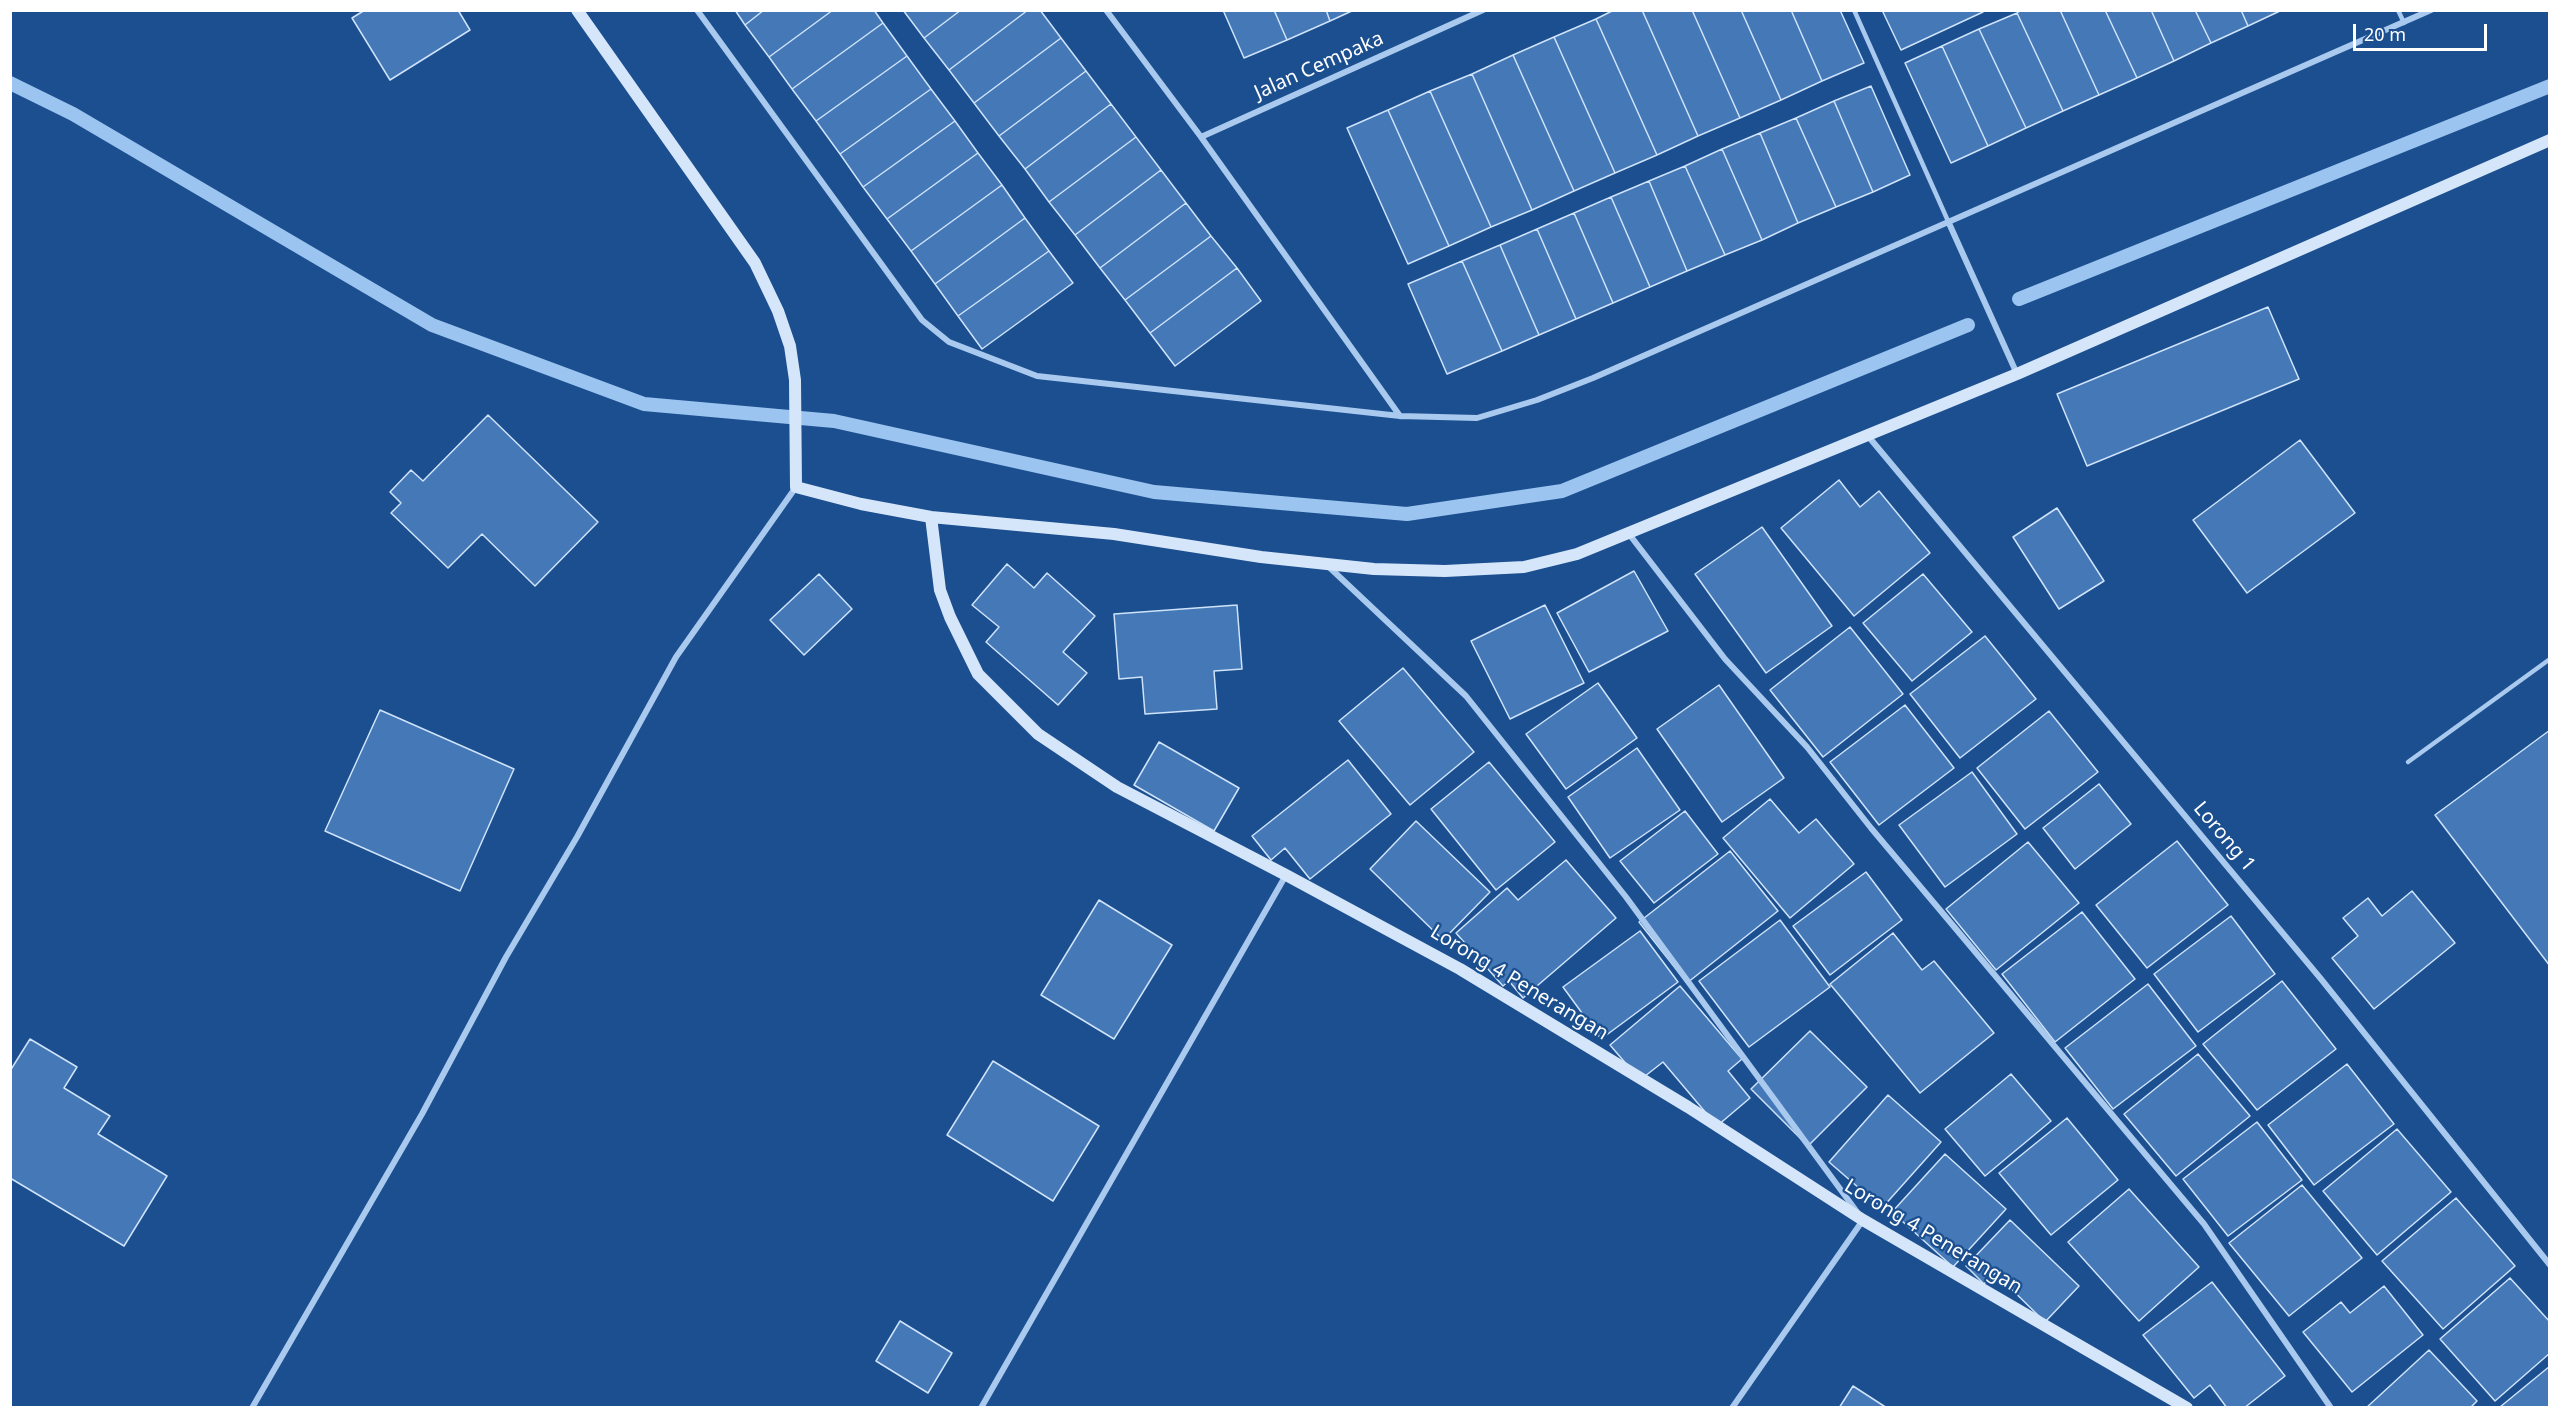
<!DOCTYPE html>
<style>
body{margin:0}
#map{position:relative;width:2560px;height:1418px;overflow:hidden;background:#1b4f8f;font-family:"Noto Sans",sans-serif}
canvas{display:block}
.frame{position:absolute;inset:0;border:12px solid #fff;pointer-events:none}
.scale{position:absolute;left:2353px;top:24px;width:134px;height:27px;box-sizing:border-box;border:3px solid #fff;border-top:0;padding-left:8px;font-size:18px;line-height:21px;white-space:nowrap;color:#fff;-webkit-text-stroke:4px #1b4f8f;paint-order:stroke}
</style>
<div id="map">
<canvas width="2560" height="1418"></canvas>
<div class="frame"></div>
<div class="scale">20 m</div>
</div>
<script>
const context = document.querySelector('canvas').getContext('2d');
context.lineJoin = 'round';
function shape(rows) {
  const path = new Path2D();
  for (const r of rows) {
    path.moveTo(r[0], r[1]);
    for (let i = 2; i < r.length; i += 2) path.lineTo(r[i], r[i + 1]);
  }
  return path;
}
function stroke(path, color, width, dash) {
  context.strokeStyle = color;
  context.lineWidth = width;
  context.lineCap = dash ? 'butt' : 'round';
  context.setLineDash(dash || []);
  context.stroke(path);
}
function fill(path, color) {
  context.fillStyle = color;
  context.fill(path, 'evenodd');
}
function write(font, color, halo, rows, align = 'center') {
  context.font = font + ' "Noto Sans",sans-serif';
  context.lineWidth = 4.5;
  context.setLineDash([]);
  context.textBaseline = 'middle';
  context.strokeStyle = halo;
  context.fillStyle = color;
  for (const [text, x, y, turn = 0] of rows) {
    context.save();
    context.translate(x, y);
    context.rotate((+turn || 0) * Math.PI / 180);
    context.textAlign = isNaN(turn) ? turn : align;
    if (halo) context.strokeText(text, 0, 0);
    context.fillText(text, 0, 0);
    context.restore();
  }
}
stroke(shape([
 [10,83,73,114,432,325,644,404,834,421,1154,492,1407,514,1562,491,1968,325],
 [2019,299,2550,86]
]), '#9cc4f0', 14);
const building = shape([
 [365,10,458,10,470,30,390,80,352,18,365,10],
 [735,10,764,10,745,25,735,10],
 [764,10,833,10,769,57,745,25,764,10],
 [833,10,874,10,883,23,792,89,769,57,833,10],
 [903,10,961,10,924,38,903,10],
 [961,10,1028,10,949,70,924,38,961,10],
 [1028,10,1040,10,1061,38,974,103,949,70,1028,10],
 [1223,10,1274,10,1287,40,1244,58,1223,10],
 [1274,10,1326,10,1330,21,1287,40,1274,10],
 [1326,10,1354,10,1330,21,1326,10],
 [1614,10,1642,10,1698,136,1657,155,1596,19,1614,10],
 [1642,10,1692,10,1740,118,1698,136,1642,10],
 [1692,10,1741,10,1781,100,1740,118,1692,10],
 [1741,10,1791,10,1822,81,1781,100,1741,10],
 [1791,10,1840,10,1864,63,1822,81,1791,10],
 [1882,10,1982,10,1983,12,1901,50,1882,10],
 [2021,10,2060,10,2099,95,2063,111,2017,13,2021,10],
 [2060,10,2105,10,2137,78,2099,95,2060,10],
 [2105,10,2151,10,2174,61,2137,78,2105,10],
 [2151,10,2195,10,2211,43,2174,61,2151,10],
 [2195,10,2241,10,2248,26,2211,43,2195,10],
 [2241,10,2282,10,2248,26,2241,10],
 [2017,13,2063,111,2026,128,1979,29,2017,13],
 [1596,19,1657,155,1615,173,1554,37,1596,19],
 [883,23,907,56,816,121,792,89,883,23],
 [1979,29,2026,128,1988,146,1942,46,1979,29],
 [1554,37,1615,173,1574,191,1513,55,1554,37],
 [1061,38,1086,71,999,136,974,103,1061,38],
 [1942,46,1988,146,1951,163,1905,63,1942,46],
 [1513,55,1574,191,1532,210,1472,74,1513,55],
 [907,56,931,89,840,154,816,121,907,56],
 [1086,71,1111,104,1025,169,999,136,1086,71],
 [1472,74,1532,210,1491,227,1430,91,1472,74],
 [1871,86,1910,175,1873,192,1834,101,1871,86],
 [931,89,955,121,863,187,840,154,931,89],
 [1430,91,1491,227,1449,246,1388,110,1430,91],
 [1834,101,1873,192,1836,207,1796,118,1834,101],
 [1111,104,1136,137,1049,202,1025,169,1111,104],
 [1388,110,1449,246,1408,264,1347,128,1388,110],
 [1796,118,1836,207,1798,223,1760,133,1796,118],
 [955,121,978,153,887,219,863,187,955,121],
 [1760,133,1798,223,1762,240,1722,149,1760,133],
 [1136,137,1161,170,1075,235,1049,202,1136,137],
 [1722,149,1762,240,1725,255,1685,166,1722,149],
 [978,153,1002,185,911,251,887,219,978,153],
 [1685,166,1725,255,1687,271,1649,181,1685,166],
 [1161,170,1186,203,1100,268,1075,235,1161,170],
 [1649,181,1687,271,1650,287,1611,197,1649,181],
 [1002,185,1025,218,935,284,911,251,1002,185],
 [1611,197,1650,287,1613,303,1574,213,1611,197],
 [1186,203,1211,236,1125,300,1100,268,1186,203],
 [1574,213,1613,303,1576,319,1537,229,1574,213],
 [1025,218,1049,251,958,316,935,284,1025,218],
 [1537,229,1576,319,1539,335,1500,245,1537,229],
 [1211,236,1237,268,1150,333,1125,300,1211,236],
 [1500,245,1539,335,1502,351,1462,261,1500,245],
 [1049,251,1073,283,982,349,958,316,1049,251],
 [1462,261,1502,351,1447,374,1408,284,1462,261],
 [1237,268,1261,301,1175,366,1150,333,1237,268],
 [2268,307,2299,379,2087,466,2057,394,2268,307],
 [488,415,598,522,535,586,482,534,448,568,391,513,401,503,390,492,411,470,423,481,488,415],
 [2300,440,2355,513,2247,593,2193,520,2300,440],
 [1839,480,1860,507,1879,491,1930,553,1854,616,1781,528,1839,480],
 [2057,508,2104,581,2059,609,2013,537,2057,508],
 [1762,527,1832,626,1766,673,1695,574,1762,527],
 [1007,564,1034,588,1047,573,1095,616,1063,652,1087,673,1058,705,986,642,999,627,972,605,1007,564],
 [1634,571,1668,631,1589,672,1557,613,1634,571],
 [819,574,852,609,804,655,770,620,819,574],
 [1923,574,1972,632,1912,681,1863,623,1923,574],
 [1237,605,1242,669,1214,671,1217,709,1145,714,1142,677,1119,679,1114,614,1237,605],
 [1545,605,1584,683,1510,719,1471,641,1545,605],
 [1850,627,1903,694,1823,757,1770,690,1850,627],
 [1985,636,2036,699,1960,758,1910,694,1985,636],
 [1403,668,1474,752,1410,805,1339,721,1403,668],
 [1598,683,1637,738,1566,789,1526,734,1598,683],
 [1719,685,1784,778,1722,822,1657,729,1719,685],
 [1905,705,1954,768,1879,825,1830,762,1905,705],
 [380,710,514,769,460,891,325,831,380,710],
 [2049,711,2098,772,2025,829,1977,768,2049,711],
 [2550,730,2550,966,2435,815,2550,730],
 [1159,742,1239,788,1214,831,1134,785,1159,742],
 [1637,748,1680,810,1610,858,1568,797,1637,748],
 [1348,760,1391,814,1310,879,1285,848,1271,860,1252,836,1348,760],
 [1489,762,1555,842,1496,890,1431,809,1489,762],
 [1972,772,2017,834,1945,887,1899,825,1972,772],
 [2099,784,2131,824,2075,869,2043,828,2099,784],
 [1770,799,1799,833,1816,819,1854,864,1790,918,1723,838,1770,799],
 [1685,811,1718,854,1654,903,1620,861,1685,811],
 [1416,821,1490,892,1443,940,1370,869,1416,821],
 [2177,841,2228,905,2147,968,2096,905,2177,841],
 [2028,842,2079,903,1996,970,1946,909,2028,842],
 [1730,851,1778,911,1687,983,1639,922,1730,851],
 [1566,860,1616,918,1523,998,1509,981,1503,986,1456,933,1507,888,1518,900,1566,860],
 [1866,872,1902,920,1830,975,1793,926,1866,872],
 [2412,891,2455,943,2374,1009,2332,958,2358,936,2343,918,2368,898,2382,916,2412,891],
 [1099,900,1172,945,1114,1039,1041,995,1099,900],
 [2082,912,2135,979,2055,1042,2002,974,2082,912],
 [2231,916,2275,974,2198,1032,2154,974,2231,916],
 [1780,920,1830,987,1749,1047,1699,981,1780,920],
 [1640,931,1678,982,1601,1039,1563,987,1640,931],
 [1893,933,1922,970,1934,961,1994,1033,1920,1093,1830,984,1893,933],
 [2282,981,2336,1049,2257,1110,2203,1044,2282,981],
 [2148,984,2196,1046,2113,1109,2065,1048,2148,984],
 [1680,986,1742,1059,1728,1071,1750,1098,1717,1126,1663,1062,1640,1080,1610,1045,1680,986],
 [1810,1031,1867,1087,1808,1146,1751,1089,1810,1031],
 [30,1039,77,1067,64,1088,110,1116,98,1134,167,1176,124,1246,10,1178,10,1071,30,1039],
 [2198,1054,2250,1116,2176,1176,2124,1114,2198,1054],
 [993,1061,1099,1126,1053,1201,947,1135,993,1061],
 [2347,1064,2394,1124,2314,1185,2268,1125,2347,1064],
 [2011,1074,2051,1121,1985,1176,1945,1129,2011,1074],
 [1888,1095,1941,1142,1882,1208,1829,1162,1888,1095],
 [2067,1118,2118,1180,2051,1235,1999,1173,2067,1118],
 [2257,1122,2302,1180,2228,1236,2183,1179,2257,1122],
 [2397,1129,2451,1192,2377,1255,2323,1191,2397,1129],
 [1945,1154,2006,1209,1953,1267,1892,1212,1945,1154],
 [2302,1185,2362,1258,2289,1316,2229,1243,2302,1185],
 [2129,1189,2199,1267,2139,1321,2068,1242,2129,1189],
 [2456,1198,2515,1266,2443,1329,2382,1261,2456,1198],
 [2010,1220,2079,1286,2045,1322,1995,1273,1984,1284,1966,1266,2010,1220],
 [2510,1278,2550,1322,2550,1353,2495,1401,2440,1339,2510,1278],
 [2212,1282,2285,1376,2244,1408,2227,1408,2210,1385,2194,1398,2143,1335,2212,1282],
 [2384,1286,2423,1335,2352,1392,2303,1332,2341,1302,2350,1313,2384,1286],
 [900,1321,952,1353,928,1393,876,1361,900,1321],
 [2429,1350,2477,1401,2470,1408,2366,1408,2429,1350],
 [2550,1366,2550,1408,2501,1408,2500,1407,2550,1366],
 [1853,1386,1887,1408,1839,1408,1853,1386]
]);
fill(building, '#4478b7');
stroke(building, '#cfe3fa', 1.5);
stroke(shape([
 [1854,10,1948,221],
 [2398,10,2404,23],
 [2408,762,2550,659]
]), '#a9c9ee', 4.5);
stroke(shape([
 [697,10,922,320,949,342,1037,376,1400,416,1477,418,1537,400,1593,378,2431,10],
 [1106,10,1201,137,1400,416],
 [1201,137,1483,10],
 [1948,221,2017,374],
 [1868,436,2321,979,2550,1265],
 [1629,534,1725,659,1807,747,1871,828,2204,1224,2331,1408],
 [1329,567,1466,696,1626,897,1857,1212],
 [252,1408,422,1114,506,957,577,837,676,657,796,487],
 [981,1408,1286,875],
 [1732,1408,1863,1220]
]), '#a9c9ee', 6);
stroke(shape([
 [577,10,755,263,778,311,790,346,795,380,796,487,861,504,931,517,1114,534,1261,557,1374,569,1445,571,1524,567,1577,554,2017,374,2550,140],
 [931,517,940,590,950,617,978,674,1038,734,1117,787,1286,875,1460,969,1688,1107,1863,1220,2187,1408]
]), '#d6e6fa', 12);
write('20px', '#fff', '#1b4f8f', [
 ["Jalan Cempaka",1319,66,-24],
 ["Lorong 1",2224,837,50],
 ["Lorong 4 Penerangan",1519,983,31],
 ["Lorong 4 Penerangan",1933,1237,31]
]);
</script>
